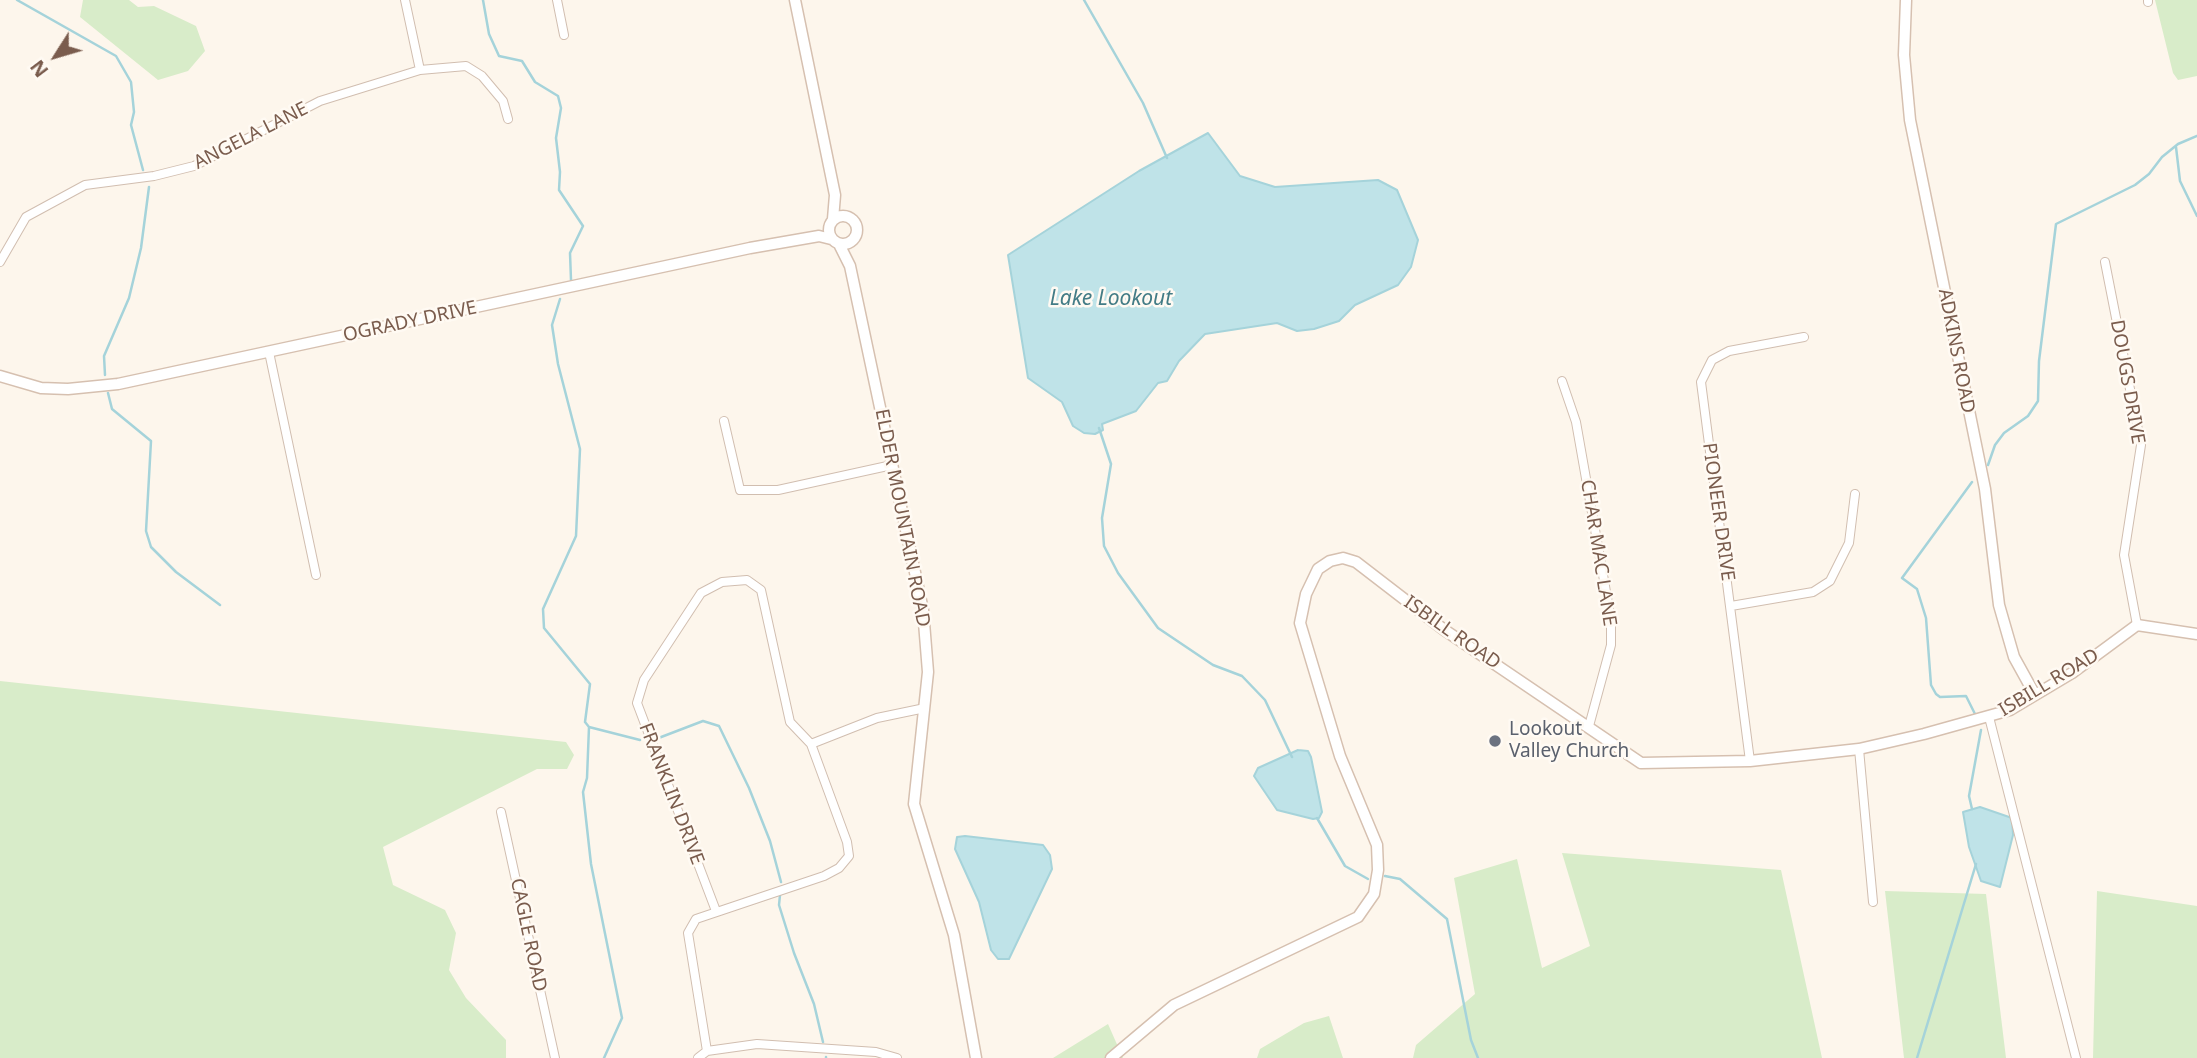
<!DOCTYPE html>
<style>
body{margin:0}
#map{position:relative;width:2197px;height:1058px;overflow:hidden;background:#fdf6ec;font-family:"Noto Sans",sans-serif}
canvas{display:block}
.north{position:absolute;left:21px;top:21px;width:70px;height:70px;-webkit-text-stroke:5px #fffaf3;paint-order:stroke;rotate:233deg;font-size:19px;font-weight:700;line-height:28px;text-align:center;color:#7a5c4d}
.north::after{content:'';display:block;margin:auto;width:24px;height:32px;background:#7a5c4d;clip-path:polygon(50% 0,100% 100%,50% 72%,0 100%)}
</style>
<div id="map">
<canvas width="2197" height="1058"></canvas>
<div class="north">N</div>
</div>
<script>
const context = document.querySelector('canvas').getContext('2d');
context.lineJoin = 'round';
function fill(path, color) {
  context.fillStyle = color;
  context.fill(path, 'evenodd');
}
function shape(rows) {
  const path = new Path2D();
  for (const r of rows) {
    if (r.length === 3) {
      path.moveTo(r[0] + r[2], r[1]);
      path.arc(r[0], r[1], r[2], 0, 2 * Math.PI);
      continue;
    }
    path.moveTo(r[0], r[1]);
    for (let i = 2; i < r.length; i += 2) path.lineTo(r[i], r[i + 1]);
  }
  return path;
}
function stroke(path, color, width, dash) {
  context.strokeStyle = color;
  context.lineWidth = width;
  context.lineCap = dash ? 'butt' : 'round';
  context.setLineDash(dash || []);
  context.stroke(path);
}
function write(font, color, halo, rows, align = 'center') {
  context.font = font + ' "Noto Sans",sans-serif';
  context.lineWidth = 5;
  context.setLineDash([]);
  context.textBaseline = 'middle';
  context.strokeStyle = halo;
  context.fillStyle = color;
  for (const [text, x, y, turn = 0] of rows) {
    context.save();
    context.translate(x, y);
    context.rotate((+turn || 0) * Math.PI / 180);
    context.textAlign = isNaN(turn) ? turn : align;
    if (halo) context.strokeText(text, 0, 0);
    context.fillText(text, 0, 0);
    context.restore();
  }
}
fill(shape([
 [83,0,129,0,138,7,154,6,196,26,205,51,188,71,158,80,80,17],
 [2155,0,2197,0,2197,76,2178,80,2173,73],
 [0,681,566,742,574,755,567,769,537,769,383,847,393,885,445,910,456,933,449,970,466,998,506,1040,506,1058,0,1058],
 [1562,853,1781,870,1822,1058,1413,1058,1416,1045,1475,994,1454,878,1517,859,1542,968,1590,946],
 [1885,891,1986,894,2006,1058,1904,1058],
 [2097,891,2197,906,2197,1058,2093,1058],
 [1329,1016,1343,1058,1257,1058,1260,1049,1304,1023],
 [1108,1024,1123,1058,1053,1058]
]), '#d8ecc9');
const water = shape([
 [1208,133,1240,176,1275,187,1378,180,1397,190,1418,240,1411,267,1398,285,1355,305,1339,321,1314,329,1297,331,1277,323,1205,334,1179,361,1167,381,1158,383,1136,411,1102,424,1103,430,1095,434,1084,433,1073,426,1062,402,1028,378,1008,255,1139,171,1208,133],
 [1298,750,1308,751,1311,757,1322,812,1319,818,1313,819,1277,810,1254,776,1258,768,1298,750],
 [1980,807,2012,818,2013,835,2000,887,1981,881,1969,847,1963,812,1980,807],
 [965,836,1043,845,1050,855,1052,869,1009,959,998,959,991,950,979,902,955,849,957,837,965,836]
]);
fill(water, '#bfe3e8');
stroke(water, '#a5d3da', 2);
stroke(shape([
 [17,0,116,56,131,82,134,112,131,125,143,170],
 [483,0,489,34,499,56,522,61,535,82,558,96,561,108,556,138,560,172,559,190,583,226,570,253,571,280],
 [1084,0,1143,103,1167,158],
 [2176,147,2180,181,2197,216],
 [560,299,552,325,558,364,580,449,576,536,543,609,544,628,590,684,585,722,589,727,587,778,583,792,591,864,622,1018,604,1058],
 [105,375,104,356,129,298,141,248,149,187],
 [108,393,112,409,151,441,146,531,151,547,176,572,220,605],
 [1099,428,1111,464,1102,518,1104,546,1118,573,1158,628,1213,665,1242,676,1265,700,1292,757],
 [1988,465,1995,445,2004,433,2028,416,2038,401,2039,361,2056,224,2135,185,2149,174,2162,157,2178,144,2197,136],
 [1972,482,1902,578,1917,589,1926,618,1931,685,1936,694,1940,697,1966,696,1976,716],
 [589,727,640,740],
 [656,739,703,721,719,726,749,788,770,841,781,882],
 [1972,809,1969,796,1981,730],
 [1317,818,1345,866,1368,879],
 [1385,876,1400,879,1447,919,1471,1040,1478,1058],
 [780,895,779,905,794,953,814,1004,823,1042],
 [826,1057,826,1058],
 [1917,1058,1976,864]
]), '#a5d3da', 2.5);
const street = shape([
 [405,0,420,70],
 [557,0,564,35],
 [2148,0,2148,2],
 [0,262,26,217,85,185,154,176,194,166,320,101,420,70,466,66,482,76,503,101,508,119],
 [2105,262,2141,445,2124,555,2137,625],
 [269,352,316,575],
 [1562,381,1576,422,1611,620,1611,645,1589,726],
 [724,421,740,490,778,490,892,465],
 [1731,606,1813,592,1830,581,1849,543,1855,494],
 [1989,717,2076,1058],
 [811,744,877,718,925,708],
 [1859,749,1873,902],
 [1750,761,1701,382,1712,360,1729,351,1804,337],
 [501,812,555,1058],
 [707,1051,688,933,696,919,824,876,839,868,849,856,847,842,811,744,790,722,761,590,747,580,722,582,701,593,644,680,637,703,716,911],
 [698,1058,707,1051,757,1044,876,1052,897,1058]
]);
const secondary = shape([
 [795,0,835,195,833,219],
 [1906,0,1904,55,1910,120,1985,489,1999,605,2014,657,2035,695],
 [843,230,14],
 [839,244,850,266,923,610,928,672,914,804,954,935,976,1058],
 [0,376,41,388,68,389,118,384,750,248,819,236,831,239],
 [1111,1058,1174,1005,1358,917,1374,894,1378,870,1377,845,1340,756,1300,623,1306,594,1318,569,1330,561,1343,558,1356,562,1443,629,1641,763,1750,761,1859,749,1924,734,2010,710,2072,673,2137,625,2197,634]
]);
stroke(street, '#d1beb0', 10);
stroke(secondary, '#d6c0b0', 13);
stroke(street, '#fff', 8);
stroke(secondary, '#fff', 10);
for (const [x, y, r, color] of [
 [1495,741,7,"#6b7280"]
]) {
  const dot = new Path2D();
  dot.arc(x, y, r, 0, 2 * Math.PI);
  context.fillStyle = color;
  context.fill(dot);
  stroke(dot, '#fffaf3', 2.5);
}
write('19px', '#7a5c4d', '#fffaf3', [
 ["ANGELA LANE",251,136,-27],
 ["OGRADY DRIVE",410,322,-12],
 ["ADKINS ROAD",1956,351,79],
 ["DOUGS DRIVE",2127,382,80],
 ["PIONEER DRIVE",1718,512,82],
 ["ELDER MOUNTAIN ROAD",902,518,79],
 ["CHAR MAC LANE",1598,553,81],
 ["ISBILL ROAD",1452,633,35],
 ["ISBILL ROAD",2049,683,-31],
 ["FRANKLIN DRIVE",671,794,69],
 ["CAGLE ROAD",528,935,78]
]);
write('19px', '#5b616d', '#fffaf3', [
 ["Lookout",1509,730],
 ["Valley Church",1509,752]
], 'left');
write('italic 21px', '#437c86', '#fffaf3', [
 ["Lake Lookout",1111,299]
]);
</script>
